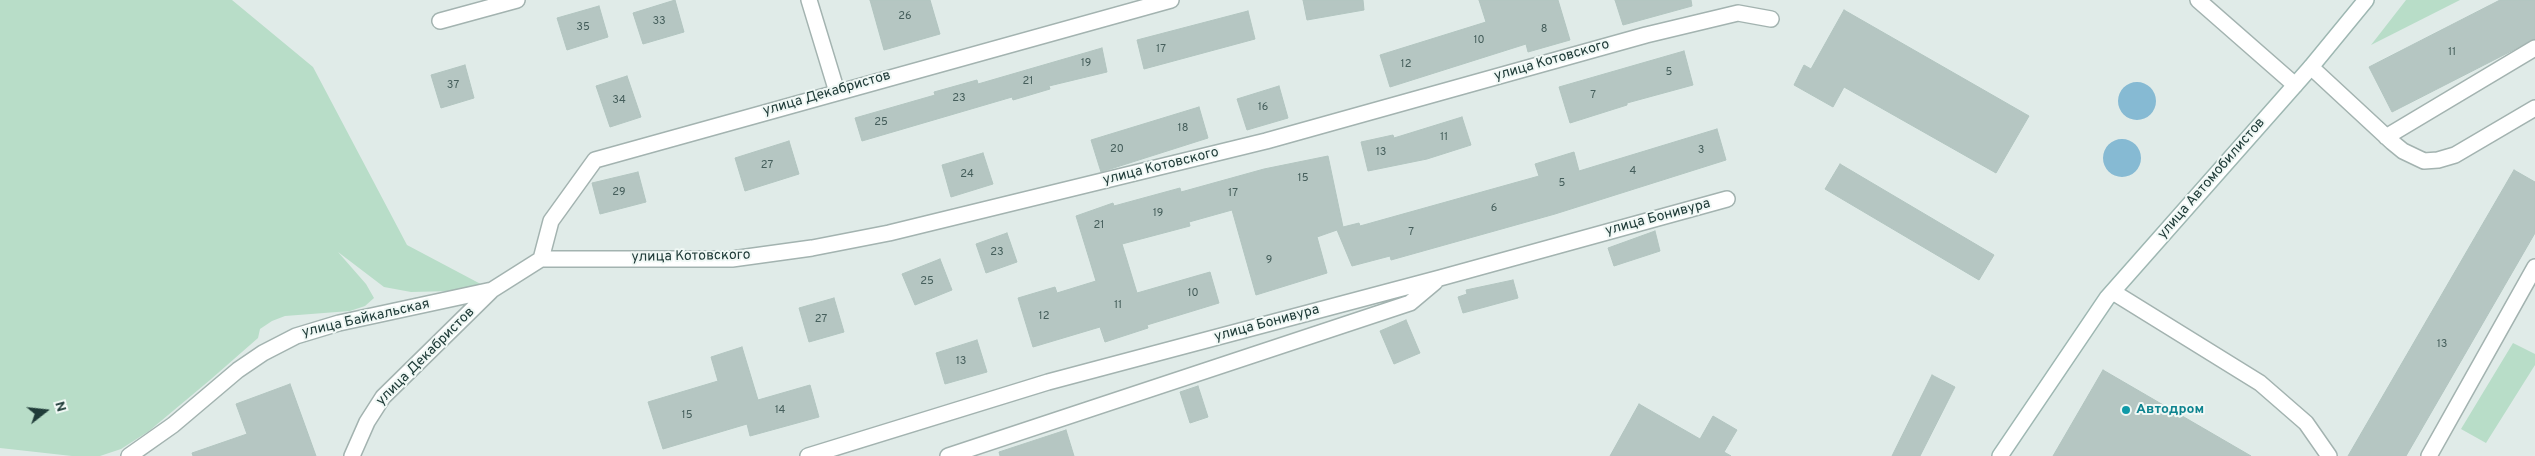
<!DOCTYPE html>
<meta charset="utf-8">
<style>
body{margin:0}
#map{position:relative;width:2535px;height:456px;overflow:hidden;background:#e0ebe8;font-family:Overpass,sans-serif}
canvas{display:block}
.north{position:absolute;left:20px;top:386px;width:50px;height:50px;-webkit-text-stroke:4px #f0f8f5;paint-order:stroke;rotate:74deg;font-size:14px;font-weight:700;line-height:20px;text-align:center;color:#203c39}
.north::after{content:'';display:block;margin:auto;width:18px;height:22px;background:#203c39;clip-path:polygon(50% 0,100% 100%,50% 72%,0 100%)}
</style>
<div id="map">
<canvas width="2535" height="456"></canvas>
<div class="north">N</div>
</div>
<script>
const context = document.querySelector('canvas').getContext('2d');
context.lineJoin = 'round';
function fill(path, color) {
  context.fillStyle = color;
  context.fill(path, 'evenodd');
}
function shape(rows) {
  const path = new Path2D();
  for (const r of rows) {
    if (r.length === 3) {
      path.moveTo(r[0] + r[2], r[1]);
      path.arc(r[0], r[1], r[2], 0, 2 * Math.PI);
      continue;
    }
    path.moveTo(r[0], r[1]);
    for (let i = 2; i < r.length; i += 2) path.lineTo(r[i], r[i + 1]);
  }
  return path;
}
function stroke(path, color, width, dash) {
  context.strokeStyle = color;
  context.lineWidth = width;
  context.lineCap = dash ? 'butt' : 'round';
  context.setLineDash(dash || []);
  context.stroke(path);
}
function write(font, color, halo, rows, align = 'center') {
  context.font = font + ' Overpass,sans-serif';
  context.lineWidth = 4;
  context.setLineDash([]);
  context.textBaseline = 'middle';
  context.strokeStyle = halo;
  context.fillStyle = color;
  for (const [text, x, y, turn = 0] of rows) {
    context.save();
    context.translate(x, y);
    context.rotate((+turn || 0) * Math.PI / 180);
    context.textAlign = isNaN(turn) ? turn : align;
    if (halo) context.strokeText(text, 0, 0);
    context.fillText(text, 0, 0);
    context.restore();
  }
}
fill(shape([
 [0,0,232,0,313,67,407,245,492,290,411,292,384,287,338,252,366,284,374,298,365,306,350,311,285,316,272,321,260,329,258,338,210,380,149,431,121,449,100,456,72,456,0,448],
 [2406,0,2460,0,2371,45],
 [2513,343,2535,354,2535,365,2486,443,2461,429]
]), '#b8ddc8');
fill(shape([
 [2137,101,19],
 [2122,158,19]
]), '#86bad3');
const building = shape([
 [675,0,684,32,643,44,633,13,675,0],
 [870,0,930,0,940,34,884,50,870,0],
 [1303,0,1363,0,1364,10,1307,20,1303,0],
 [1479,0,1558,0,1570,40,1528,52,1526,44,1390,87,1380,55,1486,22,1479,0],
 [1615,0,1691,0,1692,6,1623,25,1615,0],
 [2500,0,2535,0,2535,39,2392,112,2369,67,2500,0],
 [599,6,608,37,567,50,557,18,599,6],
 [1844,10,2029,116,1996,173,1844,87,1833,107,1794,85,1804,65,1811,69,1844,10],
 [1248,11,1255,39,1144,69,1137,40,1248,11],
 [1102,48,1107,72,1049,86,1050,89,1013,100,1012,97,862,141,855,118,935,95,934,92,977,80,978,84,1102,48],
 [1684,51,1693,85,1627,103,1627,105,1570,123,1559,87,1684,51],
 [465,65,474,98,441,108,431,75,465,65],
 [627,76,641,117,610,127,596,86,627,76],
 [1279,86,1288,118,1247,130,1237,99,1279,86],
 [1199,107,1208,138,1101,172,1091,140,1199,107],
 [1462,117,1471,145,1427,159,1368,171,1361,142,1393,135,1394,138,1462,117],
 [1717,129,1726,160,1555,214,1391,260,1390,256,1352,266,1337,230,1317,237,1327,273,1256,295,1232,210,1189,222,1190,226,1122,244,1137,293,1210,272,1219,303,1147,325,1148,328,1105,342,1100,327,1033,347,1018,298,1055,287,1057,293,1096,281,1076,216,1113,203,1114,206,1180,188,1181,192,1264,169,1328,156,1343,227,1359,223,1360,226,1539,176,1535,164,1574,152,1579,171,1717,129],
 [789,141,799,174,745,191,735,158,789,141],
 [983,153,993,184,951,197,942,165,983,153],
 [1840,164,1994,255,1979,280,1825,189,1840,164],
 [2514,170,2535,182,2535,233,2406,456,2348,456,2514,170],
 [638,172,646,202,600,214,592,183,638,172],
 [1655,231,1660,251,1614,266,1608,248,1655,231],
 [1007,233,1017,262,986,273,976,244,1007,233],
 [940,259,952,290,915,305,902,274,940,259],
 [1513,280,1518,298,1463,313,1458,297,1467,294,1466,290,1513,280],
 [834,298,844,332,809,342,799,308,834,298],
 [1406,320,1420,353,1394,364,1380,331,1406,320],
 [977,340,987,372,945,384,936,353,977,340],
 [742,347,758,400,810,385,819,417,750,436,747,424,663,449,648,402,718,381,711,357,742,347],
 [2103,370,2251,456,2053,456,2103,370],
 [1932,375,1955,387,1920,456,1892,456,1932,375],
 [290,384,316,456,193,456,192,453,247,434,236,404,290,384],
 [1198,386,1208,417,1190,423,1180,392,1198,386],
 [1639,404,1700,439,1713,416,1737,430,1724,452,1731,456,1610,456,1639,404],
 [1066,430,1074,456,1000,456,999,452,1066,430]
]);
fill(building, '#b5c6c2');
stroke(building, '#b2c5c0', 1);
const street = shape([
 [809,0,837,92],
 [2198,0,2295,85],
 [440,21,517,0],
 [2311,67,2392,142,2403,151,2424,161,2438,160,2455,155,2535,108],
 [2386,137,2535,48],
 [541,259,732,259,812,248,889,233,1266,141,1646,35,1738,13,1771,19],
 [541,259,551,221,595,160,1171,0],
 [2113,292,2260,383,2306,423,2329,456],
 [129,456,173,425,238,370,263,353,296,336,339,323,492,290,541,259],
 [352,456,367,422,383,397,491,291],
 [808,456,1048,382,1440,278,1727,199],
 [948,456,1410,303,1435,282],
 [2429,456,2535,267]
]);
const secondary = shape([
 [2000,456,2107,298,2311,67,2366,0]
]);
stroke(street, '#a3b3b0', 18);
stroke(secondary, '#9eb7b2', 18);
stroke(street, '#fff', 15);
stroke(secondary, '#fff', 15);
for (const [x, y, r, color] of [
 [2126,410,5,"#0f9aa8"]
]) {
  const dot = new Path2D();
  dot.arc(x, y, r, 0, 2 * Math.PI);
  context.fillStyle = color;
  context.fill(dot);
  stroke(dot, '#f0f8f5', 2);
}
write('11px', '#455e5b', null, [
 ["26",905,17],
 ["33",659,22],
 ["35",583,28],
 ["8",1544,30],
 ["10",1479,41],
 ["17",1161,50],
 ["11",2452,53],
 ["19",1086,64],
 ["12",1406,65],
 ["5",1669,73],
 ["21",1028,82],
 ["37",453,86],
 ["7",1593,96],
 ["23",959,99],
 ["34",619,101],
 ["16",1263,108],
 ["25",881,123],
 ["18",1183,129],
 ["11",1444,138],
 ["20",1117,150],
 ["3",1701,151],
 ["13",1381,153],
 ["27",767,166],
 ["4",1633,172],
 ["24",967,175],
 ["15",1303,179],
 ["5",1562,184],
 ["29",619,193],
 ["17",1233,194],
 ["6",1494,209],
 ["19",1158,214],
 ["21",1099,226],
 ["7",1411,233],
 ["23",997,253],
 ["9",1269,261],
 ["25",927,282],
 ["10",1193,294],
 ["11",1118,306],
 ["12",1044,317],
 ["27",821,320],
 ["13",2442,345],
 ["13",961,362],
 ["14",780,411],
 ["15",687,416]
]);
write('14px', '#203c39', '#f0f8f5', [
 ["улица Котовского",1552,61,-16],
 ["улица Декабристов",827,94,-16],
 ["улица Котовского",1161,167,-14],
 ["улица Автомобилистов",2212,179,-49],
 ["улица Бонивура",1658,218,-15],
 ["улица Котовского",691,257,-1],
 ["улица Байкальская",366,319,-13],
 ["улица Бонивура",1267,324,-15],
 ["улица Декабристов",426,357,-45]
]);
write('bold 14px', '#0d838f', '#f0f8f5', [
 ["Автодром",2136,410]
], 'left');
</script>
